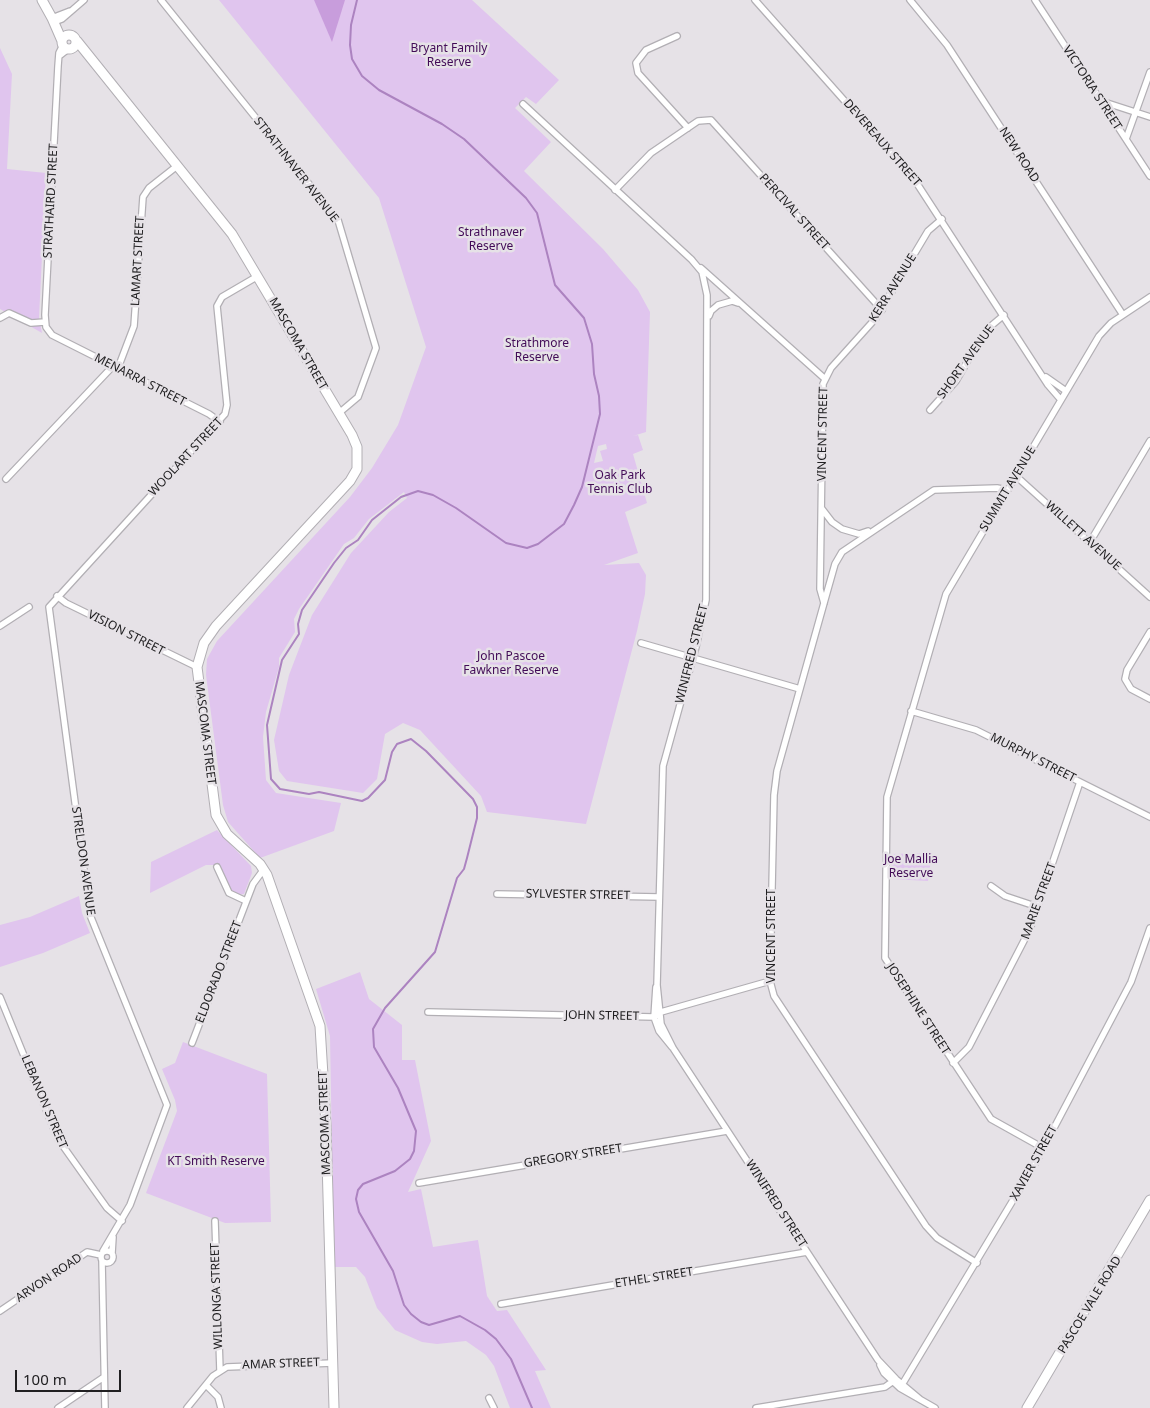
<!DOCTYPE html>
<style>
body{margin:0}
#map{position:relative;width:1150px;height:1408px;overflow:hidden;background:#e6e2e7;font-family:"Noto Sans",sans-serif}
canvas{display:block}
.scale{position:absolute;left:15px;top:1370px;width:106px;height:22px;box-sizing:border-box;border:2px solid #212022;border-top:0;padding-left:6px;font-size:15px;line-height:18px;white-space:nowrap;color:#212022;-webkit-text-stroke:4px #e6e2e7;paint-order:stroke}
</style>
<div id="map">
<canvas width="1150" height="1408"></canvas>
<div class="scale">100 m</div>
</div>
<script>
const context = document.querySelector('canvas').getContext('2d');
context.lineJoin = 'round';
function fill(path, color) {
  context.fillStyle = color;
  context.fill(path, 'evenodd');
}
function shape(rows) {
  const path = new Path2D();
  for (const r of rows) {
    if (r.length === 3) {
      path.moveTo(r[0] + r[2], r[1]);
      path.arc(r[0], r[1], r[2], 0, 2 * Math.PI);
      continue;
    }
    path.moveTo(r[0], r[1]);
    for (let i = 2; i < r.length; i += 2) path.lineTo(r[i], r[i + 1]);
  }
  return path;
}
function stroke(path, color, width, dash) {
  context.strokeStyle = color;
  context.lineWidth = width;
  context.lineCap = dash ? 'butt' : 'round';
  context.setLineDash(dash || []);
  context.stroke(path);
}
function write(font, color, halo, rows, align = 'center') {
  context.font = font + ' "Noto Sans",sans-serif';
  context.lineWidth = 5;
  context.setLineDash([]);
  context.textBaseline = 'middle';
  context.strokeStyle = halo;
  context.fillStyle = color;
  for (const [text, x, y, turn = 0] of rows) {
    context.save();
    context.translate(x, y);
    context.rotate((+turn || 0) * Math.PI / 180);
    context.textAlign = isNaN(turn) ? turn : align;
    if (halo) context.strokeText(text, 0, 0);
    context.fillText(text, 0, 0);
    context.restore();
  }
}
fill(shape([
 [219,0,472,0,559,80,536,104,526,97,515,108,551,142,524,171,603,249,638,290,650,312,646,432,633,436,638,435,643,450,633,454,647,503,625,512,638,553,604,565,639,563,646,575,645,594,637,631,586,824,487,812,481,796,420,730,403,723,385,734,377,779,363,793,287,781,279,771,274,740,289,675,312,615,351,553,389,512,407,498,404,492,369,519,354,538,344,544,299,609,294,619,295,632,279,658,279,667,266,712,263,737,266,780,276,793,341,803,334,831,260,858,228,822,223,805,206,675,207,659,217,641,350,497,372,468,398,425,426,347,379,198],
 [606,444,607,449,600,451,603,461,594,463,598,446],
 [0,48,12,74,7,169,46,173,39,318,42,333,0,309],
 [217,830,251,866,252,873,244,894,237,895,230,890,219,865,206,865,150,893,151,862],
 [932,853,928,881,891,879,891,854],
 [79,896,82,913,90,933,43,953,0,967,0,925,30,917],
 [360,972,369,999,402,1025,402,1060,415,1060,431,1141,408,1192,421,1189,433,1247,478,1240,487,1296,497,1311,507,1310,546,1370,535,1371,551,1408,510,1408,494,1366,486,1355,466,1341,437,1344,422,1342,395,1330,377,1308,365,1277,356,1267,334,1267,330,1036,316,989],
 [183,1042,267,1074,271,1222,225,1223,146,1193,177,1111,175,1100,162,1069,175,1063]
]), '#e0c5ee');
fill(shape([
 [314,0,345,0,332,42]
]), '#c89ddc');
stroke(shape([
 [357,0,351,25,350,45,352,59,362,76,379,90,442,124,464,139,526,198,537,213,555,285,584,318,592,344,594,374,599,396,600,414,582,487,574,505,564,524,538,544,527,548,506,543,456,508,433,495,418,491,401,497,372,520,358,540,346,548,334,563,302,610,298,624,299,634,282,660,267,725,271,779,280,789,309,794,319,792,362,801,368,798,385,780,392,752,397,744,411,739,426,751,473,799,477,807,477,818,467,858,464,869,457,878,435,952,385,1008,373,1029,374,1047,398,1088,416,1131,414,1151,410,1159,395,1171,363,1184,358,1190,356,1199,359,1212,393,1271,404,1305,411,1314,421,1322,429,1325,460,1316,485,1330,496,1339,511,1359,532,1408]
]), '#ac83c0', 2);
const street = shape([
 [161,0,338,220,376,348,358,397,339,413],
 [755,0,914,179,1048,385,1061,400],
 [910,0,947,45,1123,315],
 [1035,0,1150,176],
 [52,18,70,11],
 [54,22,62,19,84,0],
 [677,36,646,50,636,63,638,73,688,128],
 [63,45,59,53,58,66,45,315,46,327,52,335,209,414,220,422],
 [59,56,68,49],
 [1101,101,1150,117],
 [523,104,692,260],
 [1126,139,1150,72],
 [615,190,651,153,698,121,711,120,882,310],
 [691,259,702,272,707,295,706,600,696,647,663,766,657,985,661,1024,673,1048,878,1360,896,1379,921,1400],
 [701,268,824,378],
 [709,316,711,311,718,305,732,301,738,303],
 [0,318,9,313,31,323,45,322],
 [118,368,134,326,143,197,149,188,177,166],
 [1046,377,1066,391],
 [930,410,956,381,985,331,1004,315],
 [1016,476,1150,597],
 [6,479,113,366],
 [822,509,832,522,842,529,859,534,868,531],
 [1090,542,1150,441],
 [57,596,66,603,197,667],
 [824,603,820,589,823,384,831,368,876,318,928,231,942,219],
 [0,626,29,607],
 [1150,632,1127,670,1125,679,1131,689,1150,699],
 [641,643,800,689],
 [911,711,976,730,1150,817],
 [217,867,229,893,246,901],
 [991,886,1005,896,1038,907],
 [497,894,659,897],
 [656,987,654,1017,659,1031,672,1047],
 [0,997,58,1139,107,1208,122,1221],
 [428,1012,654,1017,661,1012,770,981],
 [192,1043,253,884,264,869],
 [953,1063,969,1047,1030,929,1080,782],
 [1043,1148,991,1119,885,958,887,797,946,594,1099,336,1111,323,1150,297],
 [419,1183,727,1131],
 [215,1221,220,1371],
 [107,1257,6],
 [103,1251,130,1205,167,1105,90,915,49,607,225,414,227,405,217,306,222,297,258,276],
 [112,1253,113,1237],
 [102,1261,105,1408],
 [977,1263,937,1238,926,1226,774,996,770,981,774,795,777,771,824,603,835,564,842,552,934,490,997,488,1007,490],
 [501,1304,807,1252],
 [0,1311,87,1252,101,1255],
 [880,1365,884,1373,900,1388,935,1408],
 [206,1385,218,1397,221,1408],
 [900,1388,1036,1162,1131,982,1150,928],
 [489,1398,494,1408],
 [58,1408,104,1377],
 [187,1408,213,1376,227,1367,333,1363],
 [756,1408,885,1387,896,1379]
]);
const secondary = shape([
 [42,0,52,18,62,41],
 [69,42,7],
 [77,41,232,234,352,435,357,447,357,469,350,481,216,626,204,643,197,667,216,815,227,834,260,864,267,875,320,1026,326,1125,334,1408]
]);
const primary = shape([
 [1027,1408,1150,1200]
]);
stroke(street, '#b2afb4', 8);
stroke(secondary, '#b2afb4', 11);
stroke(primary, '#b2afb4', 11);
stroke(street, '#fff', 5.5);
stroke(secondary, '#fff', 9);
stroke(primary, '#fff', 9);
write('12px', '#420b57', '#e6e2e7', [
 ["Bryant Family",449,49],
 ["Reserve",449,63],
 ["Strathnaver",491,233],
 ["Reserve",491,247],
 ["Strathmore",537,344],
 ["Reserve",537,358],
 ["Oak Park",620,476],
 ["Tennis Club",620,490],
 ["John Pascoe",511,657],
 ["Fawkner Reserve",511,671],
 ["Joe Mallia",911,860],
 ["Reserve",911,874],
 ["KT Smith Reserve",216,1162]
]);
write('12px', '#212022', '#e6e2e7', [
 ["VICTORIA STREET",1092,88,57],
 ["DEVEREAUX STREET",882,143,49],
 ["NEW ROAD",1019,155,57],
 ["STRATHNAVER AVENUE",296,170,52],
 ["STRATHAIRD STREET",51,201,-87],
 ["PERCIVAL STREET",794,212,48],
 ["LAMART STREET",138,261,-87],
 ["KERR AVENUE",893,288,-58],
 ["MASCOMA STREET",298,344,60],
 ["SHORT AVENUE",966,362,-54],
 ["MENARRA STREET",140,380,27],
 ["VINCENT STREET",823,434,-89],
 ["WOOLART STREET",186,457,-47],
 ["SUMMIT AVENUE",1008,489,-59],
 ["WILLETT AVENUE",1083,536,42],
 ["VISION STREET",126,633,27],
 ["WINIFRED STREET",692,654,-76],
 ["MASCOMA STREET",205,733,83],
 ["MURPHY STREET",1033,758,27],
 ["STRELDON AVENUE",83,861,82],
 ["SYLVESTER STREET",578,895,1],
 ["MARIE STREET",1039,901,-70],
 ["VINCENT STREET",772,936,-90],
 ["ELDORADO STREET",219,972,-69],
 ["JOSEPHINE STREET",918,1009,57],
 ["JOHN STREET",602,1016,1],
 ["LEBANON STREET",44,1102,67],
 ["MASCOMA STREET",325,1123,-92],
 ["GREGORY STREET",573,1156,-9],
 ["XAVIER STREET",1034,1163,-61],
 ["WINIFRED STREET",776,1204,57],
 ["ARVON ROAD",49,1278,-34],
 ["ETHEL STREET",654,1278,-9],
 ["WILLONGA STREET",217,1296,-92],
 ["PASCOE VALE ROAD",1090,1305,-59],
 ["AMAR STREET",281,1364,-2]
]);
</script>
